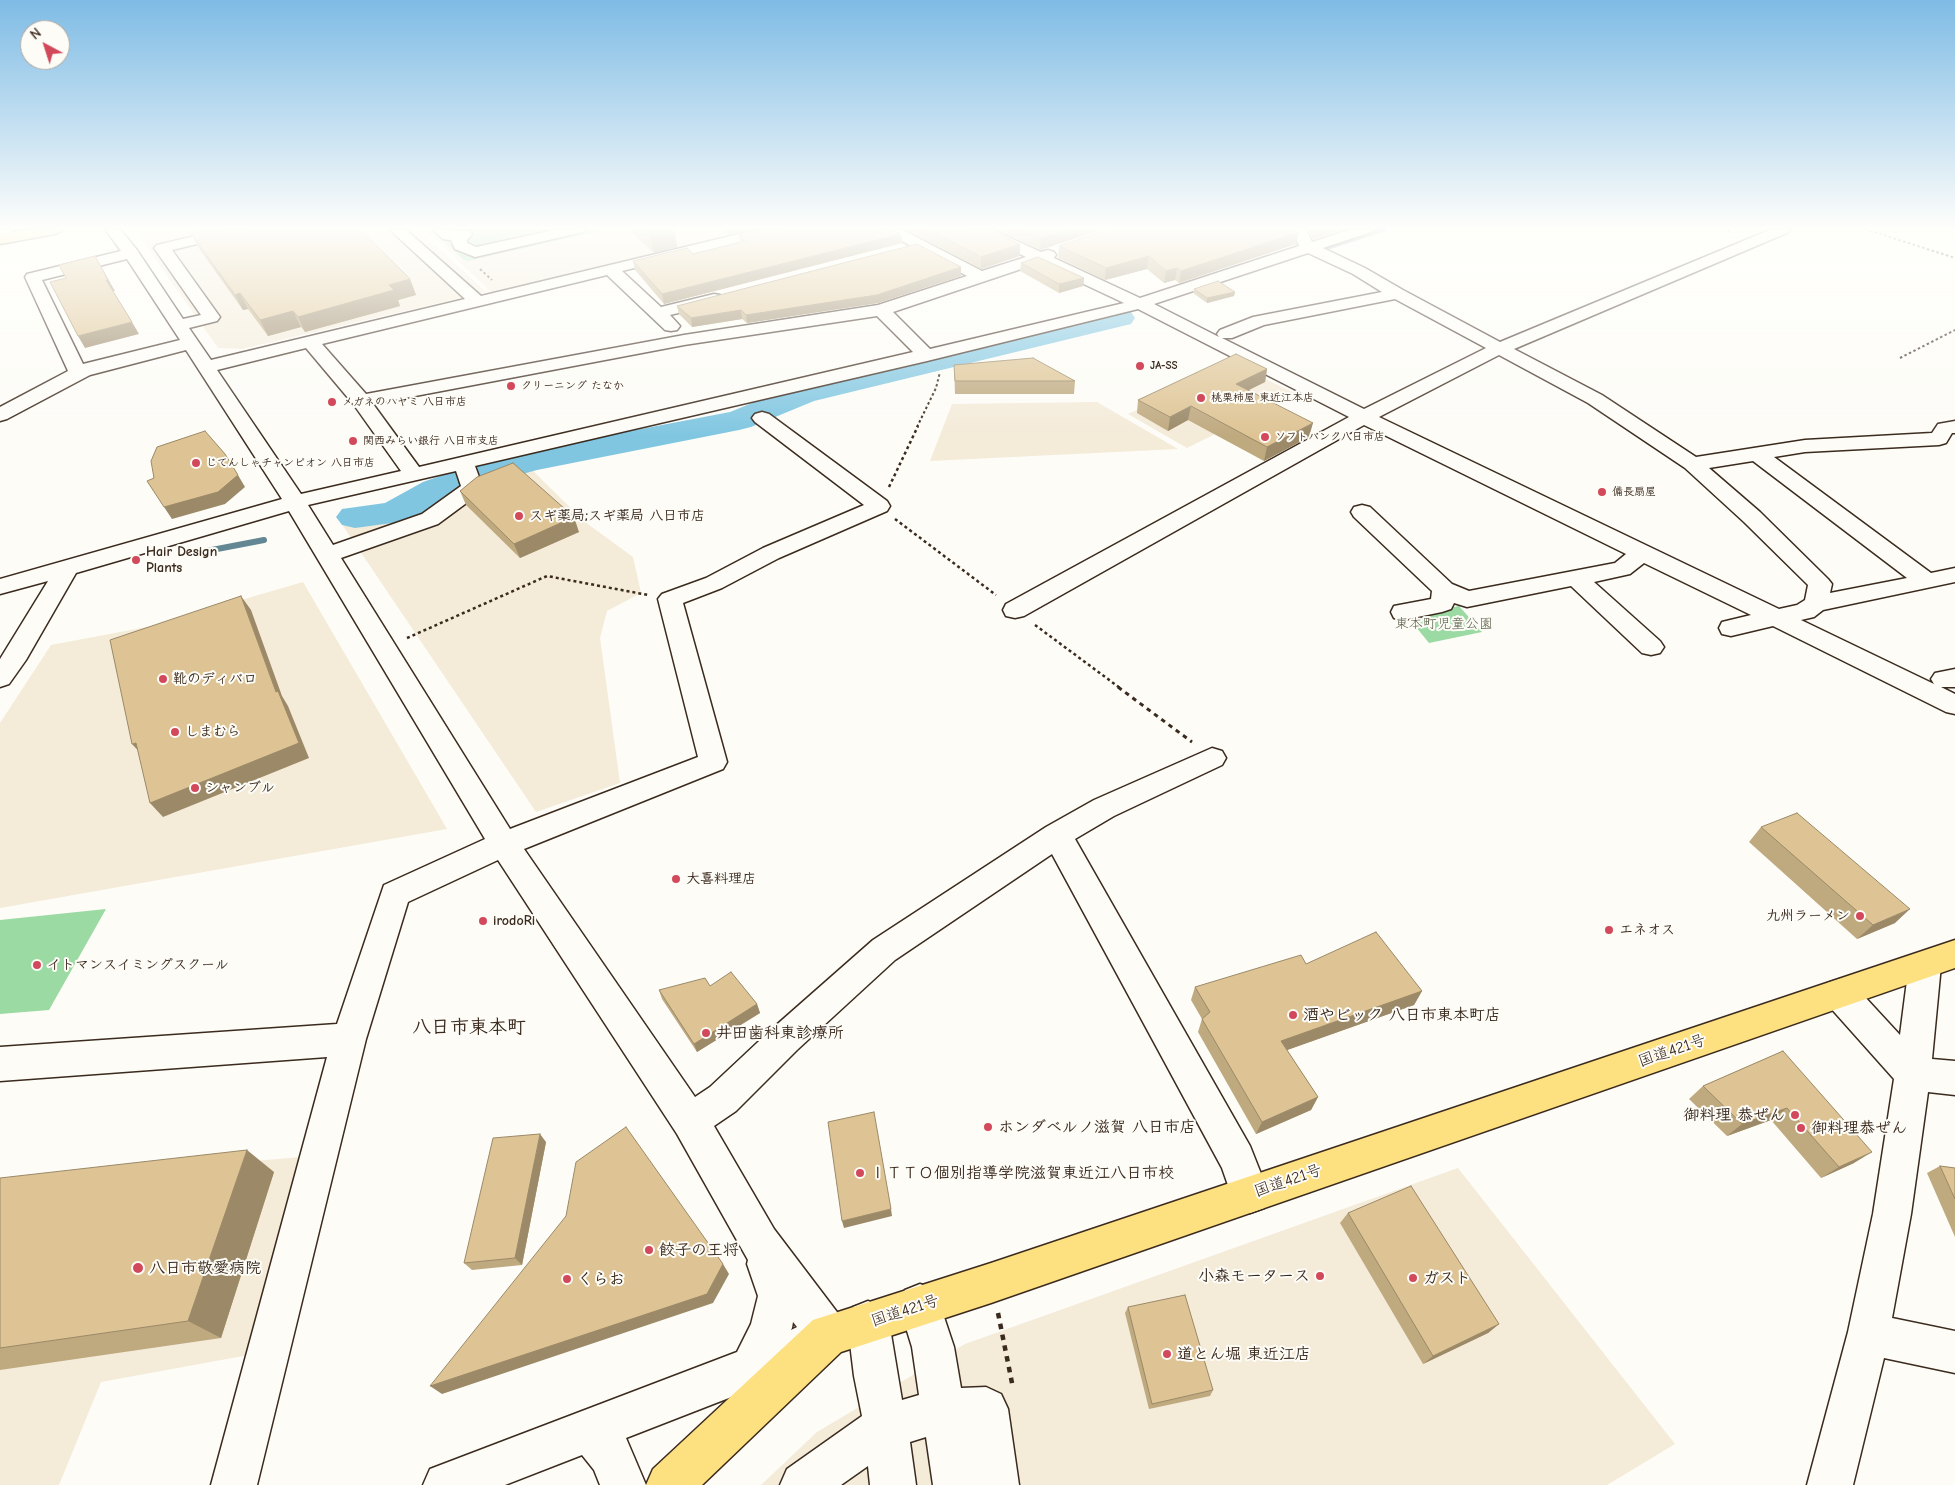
<!DOCTYPE html>
<meta charset="utf-8">
<style>
body{margin:0}
#map{position:relative;width:1955px;height:1485px;overflow:hidden;background:#fdfcf7;font-family:"Comic Neue",sans-serif}
canvas{display:block}
.north{position:absolute;left:20px;top:20px;width:50px;height:50px;box-sizing:border-box;background:#fdfcf7;border:1px solid #afa8a0;border-radius:50%;rotate:320deg;font-size:14px;font-weight:700;line-height:20px;text-align:center;color:#3b2a1e}
.north::after{content:'';display:block;margin:auto;width:18px;height:22px;background:#d1495b;clip-path:polygon(50% 0,100% 100%,50% 72%,0 100%)}
</style>
<div id="map">
<canvas width="1955" height="1485"></canvas>
<div class="north">N</div>
</div>
<script>
const context = document.querySelector('canvas').getContext('2d');
context.lineJoin = 'round';
function fill(path, color) {
  context.fillStyle = color;
  context.fill(path, 'evenodd');
}
function shape(rows) {
  const path = new Path2D();
  for (const r of rows) {
    path.moveTo(r[0], r[1]);
    for (let i = 2; i < r.length; i += 2) path.lineTo(r[i], r[i + 1]);
  }
  return path;
}
function stroke(path, color, width, dash) {
  context.strokeStyle = color;
  context.lineWidth = width;
  context.lineCap = dash ? 'butt' : 'round';
  context.setLineDash(dash || []);
  context.stroke(path);
}
function write(font, color, halo, rows, align = 'center') {
  context.font = font + ' "Comic Neue","Klee One",sans-serif';
  context.lineWidth = 4;
  context.setLineDash([]);
  context.textBaseline = 'middle';
  context.strokeStyle = halo;
  context.fillStyle = color;
  for (const [text, x, y, turn = 0] of rows) {
    context.save();
    context.translate(x, y);
    context.rotate((+turn || 0) * Math.PI / 180);
    context.textAlign = isNaN(turn) ? turn : align;
    if (halo) context.strokeText(text, 0, 0);
    context.fillText(text, 0, 0);
    context.restore();
  }
}
fill(shape([
 [134,229,418,229,486,292,242,349,218,348],
 [425,229,755,229,491,292],
 [1235,364,1296,394,1187,448,1128,414],
 [1097,402,1178,449,930,461,952,404],
 [531,469,585,522,633,557,641,593,607,611,600,638,620,783,536,812,343,526,402,515,461,485],
 [303,582,447,829,0,908,0,723,51,645,152,626],
 [302,1157,254,1354,101,1382,59,1485,0,1485,0,1182],
 [1458,1168,1675,1444,1607,1485,761,1485,817,1432,965,1344]
]), '#f4ebd9');
fill(shape([
 [430,229,609,229,468,261,464,260],
 [1459,606,1482,632,1429,643,1407,616],
 [106,909,49,1010,0,1014,0,920]
]), '#9bdaa3');
stroke(shape([
 [1319,250,1384,229]
]), '#648893', 5);
stroke(shape([
 [191,554,264,540]
]), '#648893', 6);
fill(shape([
 [1120,309,1131,312,1135,318,1131,324,814,401,751,427,739,430,537,470,497,481,449,498,407,521,355,528,342,525,336,517,342,509,385,503,423,482,471,465,536,449,730,412,791,387,1120,309]
]), '#80c6e1');
const minor = shape([
 [0,229,14,229,11,232,0,235,0,229],
 [105,229,120,229,137,250,183,319,201,315,154,248,157,245,224,229,249,229,247,232,172,250,220,317,217,321,189,328,211,360,465,299,389,229,405,229,481,296,760,229,786,229,783,232,622,271,661,307,714,294,720,295,722,299,720,303,670,315,680,326,677,330,671,331,665,330,607,275,322,344,366,394,684,335,878,305,967,276,885,232,883,229,901,229,982,271,1026,257,974,232,971,229,991,229,1041,252,1048,250,1054,252,1056,255,1054,258,1140,298,1299,246,1292,229,1306,229,1312,242,1352,229,1373,229,1371,232,1323,248,1365,268,1403,290,1500,342,1772,229,1791,229,1789,232,1514,349,1602,395,1696,457,1805,440,1932,433,1938,424,1955,421,1955,433,1952,433,1946,443,1939,445,1805,452,1774,457,1931,573,1955,568,1955,582,1823,610,1814,617,1801,620,1934,684,1931,679,1935,673,1955,669,1955,687,1941,687,1955,694,1955,714,1946,712,1773,626,1731,636,1722,634,1719,628,1722,622,1751,615,1644,563,1630,574,1594,582,1660,641,1664,647,1660,653,1651,655,1642,653,1571,586,1467,607,1454,603,1451,609,1442,612,1403,620,1394,618,1391,612,1394,606,1431,599,1432,591,1354,517,1351,512,1354,507,1362,505,1370,507,1452,584,1469,591,1615,563,1626,554,1364,425,1024,616,1015,618,1006,616,1003,610,1006,604,1349,417,1138,309,927,361,475,466,483,488,480,493,438,524,341,558,510,829,698,757,658,599,662,594,706,578,763,548,864,505,755,422,752,418,755,414,762,412,769,414,887,501,890,506,887,511,779,558,722,588,683,603,727,762,723,769,524,849,695,1097,710,1087,773,1028,873,940,1046,827,1094,800,1212,748,1222,751,1226,758,1222,765,1114,816,1075,839,1250,1146,1269,1194,1264,1208,1250,1213,1236,1208,1222,1168,1052,854,895,960,797,1050,736,1111,714,1126,774,1229,843,1320,849,1335,847,1322,853,1307,868,1301,883,1307,889,1322,902,1400,919,1395,912,1347,899,1305,905,1290,920,1284,935,1290,954,1347,961,1388,986,1387,1001,1394,1008,1409,1019,1485,933,1485,926,1437,910,1442,916,1485,870,1485,868,1466,841,1485,780,1485,787,1469,862,1416,854,1376,849,1335,843,1350,752,1389,626,1438,646,1485,600,1485,594,1470,582,1455,505,1485,423,1485,430,1469,737,1352,751,1324,758,1296,747,1264,748,1260,677,1134,498,860,408,902,366,1039,257,1485,211,1485,327,1057,0,1081,0,1047,337,1024,384,885,485,839,289,511,76,573,26,660,9,684,0,687,0,659,48,581,0,594,0,579,282,499,186,350,90,375,7,419,0,421,0,407,68,371,25,277,27,274,121,251,105,229],
 [1308,253,1353,274,1382,292,1253,317,1220,330,1217,334,1219,337,1154,304,1308,253],
 [127,259,180,340,83,364,42,280,127,259],
 [1039,263,1124,303,930,349,893,312,1039,263],
 [1395,299,1486,348,1364,409,1222,338,1232,338,1264,325,1395,299],
 [877,316,913,352,419,467,373,404,684,345,877,316],
 [306,348,354,405,401,471,301,494,217,370,306,348],
 [1499,355,1588,403,1685,468,1744,522,1808,585,1805,600,1797,605,1779,609,1379,417,1499,355],
 [1753,461,1907,578,1830,593,1832,584,1828,579,1760,512,1709,468,1753,461],
 [456,471,461,486,422,514,333,545,308,505,456,471],
 [793,1322,797,1327,791,1330,792,1328,793,1322],
 [432,229,469,231,472,234,467,240,467,243,476,247,559,229,586,229,583,232,475,257,455,249,451,240,443,239,432,229],
 [1925,951,1937,955,1941,965,1932,1059,1955,1061,1955,1095,1928,1092,1911,1214,1892,1318,1955,1331,1955,1373,1884,1358,1853,1485,1807,1485,1848,1332,1873,1214,1894,1079,1828,1005,1823,994,1828,983,1840,979,1852,983,1900,1035,1909,965,1913,955,1925,951]
]);
const major = shape([
 [32,229,63,229,60,232,55,234,0,244,0,234,32,229]
]);
const highway = shape([
 [1955,940,1955,968,991,1303,841,1352,702,1485,646,1485,653,1469,813,1320,991,1263,1955,940]
]);
stroke(minor, '#3b2a1e', 3);
stroke(major, '#3b2a1e', 3);
stroke(highway, '#3b2a1e', 3);
stroke(shape([
 [1723,229,1731,232],
 [1865,229,1955,258],
 [480,269,492,280],
 [1900,358,1955,330],
 [917,427,936,388,940,372]
]), '#3b2a1e', 2, [2.5, 2.5]);
stroke(shape([
 [889,487,918,426],
 [895,519,996,595],
 [1035,625,1120,688],
 [407,638,547,576,648,595]
]), '#3b2a1e', 2.5, [3, 3]);
stroke(shape([
 [1118,687,1192,742]
]), '#3b2a1e', 3, [4.5, 4.5]);
stroke(shape([
 [998,1313,1013,1388]
]), '#3b2a1e', 4.5, [5.5, 5.5]);
fill(minor, '#fdfcf7');
fill(major, '#fde080');
fill(highway, '#fde080');
fill(shape([
 [628,229,674,229,677,247,654,253],
 [720,229,753,229,728,235],
 [904,229,988,229,1020,256,981,269],
 [995,229,1104,229,1040,250],
 [1307,229,1345,229,1312,239],
 [190,232,410,279,416,295,398,300,400,306,305,332,301,327,268,336,248,309,243,310,198,247],
 [901,234,902,243,664,304,635,270,633,261,693,254,740,242,739,235],
 [1296,244,1179,283,1175,280,1164,283,1147,269,1105,280,1058,258,1059,246],
 [1021,263,1084,278,1083,286,1059,293,1020,271],
 [961,267,961,276,878,303,747,323,742,319,692,327,679,314,677,306],
 [1194,289,1235,292,1234,296,1207,303,1193,293],
 [954,365,1075,381,1074,394,955,394],
 [1267,369,1265,382,1248,390,1309,437,1264,461,1188,420,1168,431,1137,413,1138,400],
 [460,491,579,532,520,558,466,505],
 [1761,827,1895,923,1857,939,1749,842],
 [1306,964,1422,991,1414,1005,1287,1050,1318,1097,1311,1110,1256,1134,1198,1032,1202,1019,1191,1000,1195,987],
 [710,986,757,1004,760,1013,697,1052,662,999,659,990],
 [1783,1051,1854,1163,1821,1178,1771,1120,1727,1136,1689,1099,1703,1086],
 [546,1142,522,1265,472,1270,464,1263],
 [1940,1166,1955,1168,1955,1237,1927,1173],
 [274,1172,221,1338,0,1370,0,1178],
 [1348,1213,1499,1324,1488,1333,1423,1364,1340,1223],
 [1128,1307,1213,1390,1210,1396,1149,1409,1125,1313]
]), '#bfa97f');
fill(shape([
 [649,229,674,229,677,247,654,253],
 [727,229,753,229,728,235],
 [1069,229,1104,229,1040,250,1041,238],
 [1315,229,1345,229,1312,239],
 [1299,232,1296,244,1179,283,1181,271],
 [901,234,902,243,664,304,662,294],
 [1020,244,1020,256,981,269,981,257],
 [95,256,115,291,113,291,106,280],
 [1149,256,1147,269,1105,280,1106,268],
 [961,267,961,276,878,303,747,323,746,315],
 [1177,268,1175,280,1164,283,1166,271],
 [1084,278,1083,286,1059,293,1059,284],
 [410,279,416,295,398,300,400,306,305,332,298,317,389,285],
 [1235,292,1234,296,1207,303,1207,298],
 [240,293,248,309,243,310,235,295],
 [741,310,742,319,692,327,691,318],
 [293,311,301,327,268,336,260,320],
 [132,322,139,334,85,348,78,336],
 [1267,369,1265,382,1233,398,1236,384],
 [1191,406,1188,420,1168,431,1170,417],
 [1313,423,1309,437,1264,461,1267,447],
 [238,475,245,487,225,504,172,519,164,507],
 [574,517,579,532,520,558,514,544],
 [241,596,251,610,282,696,288,706,309,758,163,817,150,803,276,692],
 [136,743,145,758,132,744],
 [1910,909,1895,923,1857,939,1873,925],
 [1422,991,1414,1005,1276,1054,1281,1041],
 [757,1004,760,1013,697,1052,694,1044],
 [1318,1097,1311,1110,1256,1134,1262,1122],
 [1787,1108,1771,1120,1727,1136,1742,1124],
 [540,1134,546,1142,522,1265,515,1258],
 [247,1150,274,1172,221,1338,188,1321],
 [1872,1152,1854,1163,1821,1178,1839,1167],
 [891,1209,892,1216,844,1228,842,1221],
 [723,1264,729,1274,713,1303,442,1394,430,1386],
 [1499,1324,1488,1333,1423,1364,1433,1356]
]), '#9b8968');
const building = shape([
 [205,229,360,229,410,279,389,285,394,290,298,317,293,311,260,320,240,293,235,295,190,232,205,229],
 [767,229,891,229,901,234,662,294,633,261,687,248,693,254,745,241,739,235,767,229],
 [927,229,988,229,1020,244,981,257,927,229],
 [1021,229,1069,229,1041,238,1021,229],
 [1110,229,1297,229,1299,232,1181,271,1177,268,1166,271,1149,256,1106,268,1059,246,1110,229],
 [917,244,961,267,877,295,746,315,741,310,691,318,677,306,917,244],
 [95,256,108,280,106,280,132,322,78,336,50,282,66,278,59,265,95,256],
 [1038,257,1084,278,1059,284,1021,263,1038,257],
 [1218,281,1235,292,1207,298,1194,289,1218,281],
 [1236,354,1267,369,1236,384,1313,423,1267,447,1191,406,1170,417,1138,400,1236,354],
 [1033,358,1075,381,955,381,954,365,1033,358],
 [205,431,225,454,238,475,218,492,164,507,147,481,154,478,151,461,157,447,205,431],
 [513,463,574,517,514,544,460,491,477,477,513,463],
 [241,596,276,692,278,691,299,743,150,803,136,743,132,744,110,640,241,596],
 [1797,813,1910,909,1873,925,1761,827,1797,813],
 [1376,932,1422,991,1281,1041,1318,1097,1262,1122,1202,1019,1210,1012,1195,987,1301,955,1306,964,1376,932],
 [731,972,757,1004,694,1044,659,990,705,978,710,986,731,972],
 [1783,1051,1872,1152,1839,1167,1787,1108,1742,1124,1703,1086,1783,1051],
 [874,1112,891,1209,842,1221,828,1122,874,1112],
 [626,1127,723,1264,707,1294,430,1386,566,1216,576,1162,626,1127],
 [540,1134,515,1258,464,1263,493,1138,540,1134],
 [247,1150,188,1321,0,1348,0,1178,247,1150],
 [1940,1166,1955,1168,1955,1199,1940,1166],
 [1411,1186,1499,1324,1433,1356,1348,1213,1411,1186],
 [1185,1295,1213,1390,1152,1404,1128,1307,1185,1295]
]);
fill(building, '#dec494');
stroke(building, '#9b8968', 1);
const sky = context.createLinearGradient(0, 0, 0, 437);
sky.addColorStop(0, '#7ebbe5');
sky.addColorStop(0.52, '#fefefb');
sky.addColorStop(1, '#fefefb00');
context.fillStyle = sky;
context.fillRect(0, 0, 1955, 437);
for (const [x, y, r, color] of [
 [1140,366,5,"#d1495b"],
 [511,386,5,"#d1495b"],
 [1201,398,5,"#d1495b"],
 [332,402,5,"#d1495b"],
 [1265,437,5,"#d1495b"],
 [353,441,5,"#d1495b"],
 [196,463,5,"#d1495b"],
 [1602,492,5,"#d1495b"],
 [519,516,5,"#d1495b"],
 [136,560,5,"#d1495b"],
 [163,679,5,"#d1495b"],
 [175,732,5,"#d1495b"],
 [195,788,5,"#d1495b"],
 [676,879,5,"#d1495b"],
 [1860,916,5,"#d1495b"],
 [483,921,5,"#d1495b"],
 [1609,930,5,"#d1495b"],
 [37,965,5,"#d1495b"],
 [1293,1015,5,"#d1495b"],
 [706,1033,5,"#d1495b"],
 [1795,1115,5,"#d1495b"],
 [988,1127,5,"#d1495b"],
 [1801,1128,5,"#d1495b"],
 [860,1173,5,"#d1495b"],
 [649,1250,5,"#d1495b"],
 [138,1268,6,"#d1495b"],
 [1320,1276,5,"#d1495b"],
 [1413,1278,5,"#d1495b"],
 [567,1279,5,"#d1495b"],
 [1167,1354,5,"#d1495b"]
]) {
  const dot = new Path2D();
  dot.arc(x, y, r, 0, 2 * Math.PI);
  context.fillStyle = color;
  context.fill(dot);
  stroke(dot, '#fdfcf7', 2);
}
write('bold 11px', '#3b2a1e', '#fdfcf7', [
 ["JA-SS",1150,366],
 ["クリーニング たなか",521,386],
 ["桃栗柿屋 東近江本店",1211,398],
 ["メガネのハヤミ 八日市店",342,402],
 ["ソフトバンク八日市店",1275,437],
 ["関西みらい銀行 八日市支店",363,441],
 ["じてんしゃチャンピオン 八日市店",206,463],
 ["備長扇屋",1612,492]
], 'left');
write('bold 14px', '#3b2a1e', '#fdfcf7', [
 ["スギ薬局;スギ薬局 八日市店",529,516],
 ["Hair Design",146,552],
 ["Plants",146,568],
 ["靴のディバロ",173,679],
 ["しまむら",185,732],
 ["シャンブル",205,788],
 ["大喜料理店",686,879],
 ["九州ラーメン",1850,916,"right"],
 ["irodoRi",493,921],
 ["エネオス",1619,930],
 ["イトマンスイミングスクール",47,965]
], 'left');
write('14px', '#585f46', '#fdfcf7', [
 ["東本町児童公園",1444,624]
]);
write('bold 16px', '#3b2a1e', '#fdfcf7', [
 ["酒やビック 八日市東本町店",1303,1015],
 ["井田歯科東診療所",716,1033],
 ["御料理 恭ぜん",1785,1115,"right"],
 ["ホンダベルノ滋賀 八日市店",998,1127],
 ["御料理恭ぜん",1811,1128],
 ["ＩＴＴＯ個別指導学院滋賀東近江八日市校",870,1173],
 ["餃子の王将",659,1250],
 ["八日市敬愛病院",149,1268],
 ["小森モータース",1310,1276,"right"],
 ["ガスト",1423,1278],
 ["くらお",577,1279],
 ["道とん堀 東近江店",1177,1354]
], 'left');
write('16px', '#3b2a1e', '#fdfcf7', [
 ["国道421号",1672,1051,-19],
 ["国道421号",1288,1181,-19],
 ["国道421号",905,1311,-18]
]);
write('bold 19px', '#3b2a1e', '#fdfcf7', [
 ["八日市東本町",469,1028]
]);
</script>
